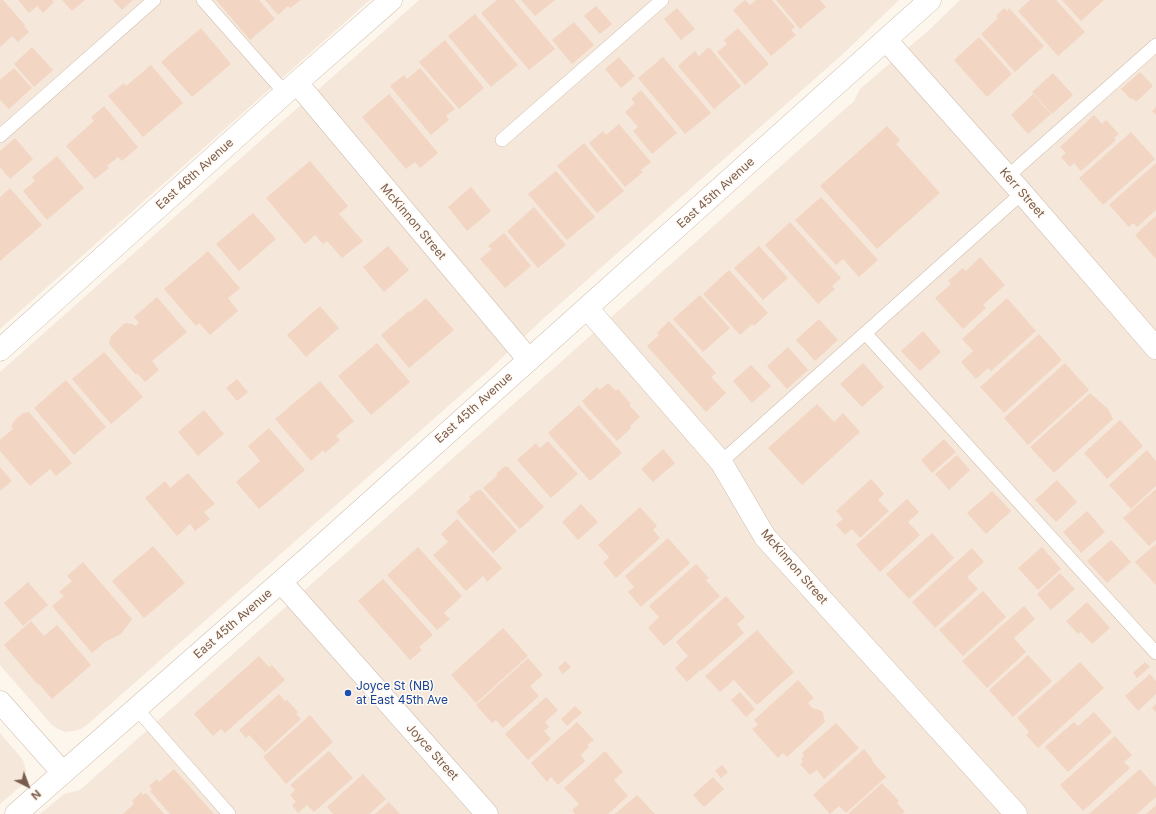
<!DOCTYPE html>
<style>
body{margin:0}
#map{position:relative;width:1156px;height:814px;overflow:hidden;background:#fdf6ec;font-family:Inter,sans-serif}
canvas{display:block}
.north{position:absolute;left:8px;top:766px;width:40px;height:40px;-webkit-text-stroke:3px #fffaf3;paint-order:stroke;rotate:138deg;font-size:11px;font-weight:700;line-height:16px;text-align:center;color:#7a5c4d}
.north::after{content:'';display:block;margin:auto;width:14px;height:18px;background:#7a5c4d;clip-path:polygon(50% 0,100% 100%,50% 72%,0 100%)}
</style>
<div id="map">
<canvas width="1156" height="814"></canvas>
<div class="north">N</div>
</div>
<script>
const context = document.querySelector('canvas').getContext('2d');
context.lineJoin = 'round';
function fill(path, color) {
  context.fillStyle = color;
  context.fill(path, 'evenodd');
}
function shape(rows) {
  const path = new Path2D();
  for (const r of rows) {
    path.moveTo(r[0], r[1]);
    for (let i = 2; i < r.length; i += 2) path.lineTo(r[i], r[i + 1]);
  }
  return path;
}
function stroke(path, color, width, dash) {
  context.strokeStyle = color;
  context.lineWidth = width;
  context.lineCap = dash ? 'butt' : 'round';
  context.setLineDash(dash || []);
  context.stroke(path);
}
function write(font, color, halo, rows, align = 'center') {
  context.font = font + ' Inter,sans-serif';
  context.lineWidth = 3;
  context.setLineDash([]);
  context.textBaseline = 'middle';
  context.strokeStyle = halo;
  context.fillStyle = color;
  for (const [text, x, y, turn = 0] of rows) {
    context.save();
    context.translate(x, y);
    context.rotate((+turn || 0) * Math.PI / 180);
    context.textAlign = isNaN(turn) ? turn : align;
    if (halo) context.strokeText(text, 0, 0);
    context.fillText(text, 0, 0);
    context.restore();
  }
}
fill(shape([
 [0,0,370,0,0,329],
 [419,0,899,0,844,53,544,318,488,371,88,724,81,729,74,731,65,732,58,729,52,725,0,665,0,372],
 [960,0,1156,0,1156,814,40,814,64,794,80,790,854,101,860,89,929,30],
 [0,733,23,760,26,770,21,786,0,804]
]), '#f5e8da');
fill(shape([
 [0,0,3,0,25,25,24,26,29,32,18,42,12,36,0,47],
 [18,0,52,0,54,2,43,13,37,6,29,13],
 [62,0,85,0,72,11],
 [113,0,133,0,122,10],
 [216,0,259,0,275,19,250,40],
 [265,0,301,0,290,8,288,6,278,15],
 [497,0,514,0,555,49,529,70,481,13],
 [521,0,555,0,535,16],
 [745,0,750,5,756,0,772,0,795,27,791,30,796,35,771,56,733,10],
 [776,0,820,0,826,7,800,29],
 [1030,0,1056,0,1085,32,1058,56,1018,11],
 [1062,0,1104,0,1081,21],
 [596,6,612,24,600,34,584,16],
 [677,8,695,29,681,40,664,19],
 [1004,8,1007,11,1009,8,1044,46,1015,72,981,34,998,18,996,16],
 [475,14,518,65,491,87,448,36],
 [574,22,594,45,572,64,552,40],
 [201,28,231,64,192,97,161,62],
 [738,28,769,64,745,85,717,52,727,44,724,40],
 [979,37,1012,74,987,97,954,60],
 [445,40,484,88,459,109,419,62],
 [32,47,53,70,34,87,14,64],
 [709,47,741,86,714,109,678,66,695,51,699,56],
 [619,57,635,76,621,88,605,69],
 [663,57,711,113,685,134,638,78],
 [151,65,183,103,143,137,108,96,124,83,126,86],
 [14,68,32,88,9,109,0,100,0,80],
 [420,68,455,109,446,116,449,120,431,135,390,86,404,75,407,79],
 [1140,72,1153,86,1136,102,1133,98,1132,100,1121,89],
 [1053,73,1073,95,1052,114,1032,92],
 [641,90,677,133,652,154,633,131,638,127,625,112,635,103,631,99],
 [389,94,438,153,420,168,415,162,406,169,362,117],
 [1033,94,1051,114,1028,134,1011,115],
 [104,106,138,147,122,161,118,157,107,166,109,168,95,179,66,146,94,121,91,117],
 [1156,107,1156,115,1152,111],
 [1094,115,1102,124,1106,120,1119,134,1114,138,1116,140,1081,171,1074,163,1070,167,1061,157,1066,153,1060,147],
 [619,124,651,162,641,170,643,172,625,187,589,143,603,131,606,135],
 [887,126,900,140,896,144,940,193,877,249,820,186],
 [1131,132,1155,159,1103,205,1079,178],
 [15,138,33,159,10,179,0,167,0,151],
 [584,143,624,191,597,213,557,166],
 [57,156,84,188,47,220,23,191,35,181,32,177],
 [310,161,348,206,339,214,363,241,342,258,327,241,323,244,315,235,305,244,266,198],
 [1156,163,1156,210,1137,227,1133,223,1129,227,1109,205],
 [556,171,595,217,567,240,528,194],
 [471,187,491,211,467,231,448,207],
 [10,188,42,225,0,261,0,197],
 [821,197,878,260,859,277,843,259,836,265,795,220],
 [534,207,566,245,538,268,507,231],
 [253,213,276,239,239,271,216,244],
 [1156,216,1156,259,1135,235],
 [790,222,841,278,832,286,835,289,818,304,765,245],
 [504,233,531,266,505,288,480,259,492,249,488,246],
 [388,246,409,270,384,292,363,267],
 [759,246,788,278,763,300,734,268],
 [208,251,240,288,228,298,238,311,210,335,199,323,196,326,164,289],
 [980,257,1005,285,983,305,986,308,963,329,935,298,951,284,948,281,963,268,966,271],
 [729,270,768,313,754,326,752,324,740,335,703,294],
 [700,295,730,328,703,352,673,319],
 [157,297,187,332,152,361,159,370,145,382,137,373,136,375,109,344,111,336,125,323,133,324,135,326,139,323,134,317],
 [426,298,454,330,409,368,381,335,409,311,410,312],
 [1007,298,1036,331,991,371,988,368,976,379,961,362,973,351,962,339],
 [320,306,339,328,306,357,287,335],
 [819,319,838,340,815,361,796,340],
 [669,321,716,373,711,377,726,393,706,412,647,346,659,335,657,333],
 [923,331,941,352,920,371,901,351],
 [1039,334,1062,360,1004,413,980,387],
 [377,343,410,382,371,415,338,376],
 [788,347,808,370,787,389,767,366],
 [104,352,143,397,111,424,72,379],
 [863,363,884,387,862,407,840,384],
 [1065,363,1089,390,1028,445,1004,418],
 [751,365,771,386,752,403,733,381],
 [237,379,248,392,237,401,226,388],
 [66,380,106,427,74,455,34,408],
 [320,381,354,421,336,436,340,440,325,453,323,450,311,461,275,419],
 [608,383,616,391,618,389,631,404,629,405,640,417,630,426,631,428,617,441,584,404,585,404,582,401,597,387,600,390],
 [1090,393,1108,409,1113,419,1054,473,1030,447],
 [817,404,834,422,843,413,860,432,802,485,768,448],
 [579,405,622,453,590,481,548,433],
 [204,410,224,434,198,456,178,432],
 [29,412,72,463,56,476,50,469,30,486,0,451,0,440,13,429,11,427,14,421,23,413],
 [1120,420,1143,446,1107,479,1084,453],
 [269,428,305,470,259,509,236,482,260,461,248,446],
 [944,439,956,452,932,473,921,460],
 [548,441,578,474,551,498,517,460,536,443,540,448],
 [663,449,675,463,653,482,641,469],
 [1147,450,1156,461,1156,486,1131,509,1109,485],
 [957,455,970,470,949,490,935,474],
 [505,466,506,468,507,466,544,507,520,529,483,488,498,475,496,474],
 [0,467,12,481,0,491],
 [188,473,215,504,204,512,210,519,195,531,190,524,177,536,145,498,165,481,170,488],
 [871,479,884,494,878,500,889,511,860,538,852,529,845,535,836,525,843,519,836,511],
 [1057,480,1077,502,1056,522,1035,500],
 [1156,489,1156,540,1149,546,1123,518],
 [478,490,480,491,481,490,517,531,493,553,456,512,471,499,469,497],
 [992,491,1011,511,986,534,967,513],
 [907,499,919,512,908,522,920,535,880,572,856,545],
 [581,504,598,522,578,540,562,522],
 [640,507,657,526,653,530,660,538,616,578,603,563,609,557,598,545],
 [1087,511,1105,532,1081,553,1063,532],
 [457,519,502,568,487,582,483,576,466,591,433,555,448,542,441,534],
 [932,533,954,558,909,599,886,574],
 [668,538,690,563,641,607,628,592,634,587,625,576],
 [1111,540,1131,562,1107,583,1087,561],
 [1156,544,1156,585,1135,562],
 [153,546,185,583,144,618,112,581],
 [418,547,462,596,444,613,450,619,437,630,387,575],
 [1042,547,1061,569,1038,590,1018,568],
 [972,548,984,562,967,577,978,589,935,628,912,602],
 [83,562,132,619,121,634,105,642,92,653,52,606,64,596,59,592,72,581,67,576],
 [696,564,709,578,706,580,720,596,664,646,648,628,659,617,649,606],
 [1060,573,1075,589,1051,610,1037,594],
 [383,579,433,635,419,647,422,650,410,660,358,601],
 [28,582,48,605,23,626,4,603],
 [983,591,1006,617,963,656,939,630],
 [726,596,745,617,737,624,744,633,701,671,700,670,687,682,675,668,688,656,676,642],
 [1087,602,1110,628,1092,644,1081,632,1078,634,1066,621],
 [1024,606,1035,619,1014,638,1026,652,987,688,962,661],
 [31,621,44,636,57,625,91,665,52,699,39,684,38,685,4,645],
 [503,628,528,656,476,703,451,675],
 [757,630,794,672,757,705,734,680,720,692,705,676],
 [1028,655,1052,681,1013,717,989,690],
 [259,656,269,667,272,665,285,680,225,733,221,729,213,736,194,714],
 [528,658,543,675,530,686,539,696,503,728,496,720,492,723,476,705],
 [565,661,571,667,563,674,558,668],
 [1080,662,1104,688,1038,748,1026,735,1029,732,1017,718],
 [1145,662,1150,667,1137,678,1133,673],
 [1150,674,1156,681,1156,694,1138,711,1125,696],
 [798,680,814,698,808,703,812,708,820,710,823,713,825,722,787,757,783,753,778,758,752,729,758,725,754,720],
 [740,692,755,709,746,717,731,700],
 [279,694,285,701,287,700,298,712,296,714,301,719,265,752,249,735,246,738,239,730],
 [546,697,558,710,545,722,549,727,544,731,551,739,528,760,505,734],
 [1156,704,1156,712,1152,708],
 [575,706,582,713,567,726,561,719],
 [1094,712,1112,732,1068,772,1045,747,1074,722,1078,726],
 [310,715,333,742,286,784,263,757],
 [577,722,594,740,587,745,589,747,581,755,585,761,558,785,551,777,547,782,531,763],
 [836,723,859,748,824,779,817,770,810,775,800,764,803,762,801,759,804,756,802,753],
 [1115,736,1132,755,1124,762,1130,768,1083,811,1060,785],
 [864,749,873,760,872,761,886,777,846,813,839,806,830,814,813,795],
 [329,751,353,778,314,812,307,805,298,813,292,805,296,802,290,795,295,790,290,785],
 [605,751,623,772,614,780,628,796,608,814,575,814,572,810,579,804,564,788],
 [722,765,728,772,721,778,715,771],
 [174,769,214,814,170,814,150,791,152,789,149,786,157,779,159,782],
 [1140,769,1156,787,1156,797,1137,814,1089,814],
 [363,774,386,799,369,814,333,814,327,807],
 [713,777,724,789,704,807,693,795],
 [882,783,899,801,897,803,905,812,902,814,848,814],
 [141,792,143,795,146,793,164,814,123,814,134,804,132,801],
 [637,795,655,814,615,814],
 [389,802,400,814,375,814],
 [1156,805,1156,814,1146,814]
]), '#f3d5c3');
const lane = shape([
 [203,0,285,93],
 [0,136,154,0],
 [502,140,662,0],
 [1008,176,1156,45],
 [866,334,1156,653],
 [721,462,1022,193],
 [136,708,229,814]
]);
const street = shape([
 [886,40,1022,193,1156,348],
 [297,83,529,360],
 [587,308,721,462,765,537,1016,814],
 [0,350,285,93,391,0],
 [281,582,487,814],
 [0,702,63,773],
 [16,814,308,558,930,0]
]);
stroke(lane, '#d1beb0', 14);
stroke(street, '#d1beb0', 23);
stroke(lane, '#fff', 13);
stroke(street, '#fff', 22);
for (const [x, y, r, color] of [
 [348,693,4,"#1a4fb4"]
]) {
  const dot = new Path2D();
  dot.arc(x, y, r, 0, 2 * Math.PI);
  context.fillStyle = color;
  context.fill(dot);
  stroke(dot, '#fffaf3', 1.5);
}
write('12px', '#7a5c4d', '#fffaf3', [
 ["East 46th Avenue",195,174,-42],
 ["East 45th Avenue",716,193,-42],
 ["Kerr Street",1022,193,49],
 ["McKinnon Street",413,222,50],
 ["East 45th Avenue",474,408,-42],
 ["McKinnon Street",794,567,49],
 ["East 45th Avenue",233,624,-41],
 ["Joyce Street",432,752,48]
]);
write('12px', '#164399', '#fffaf3', [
 ["Joyce St (NB)",356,686],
 ["at East 45th Ave",356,700]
], 'left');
</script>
